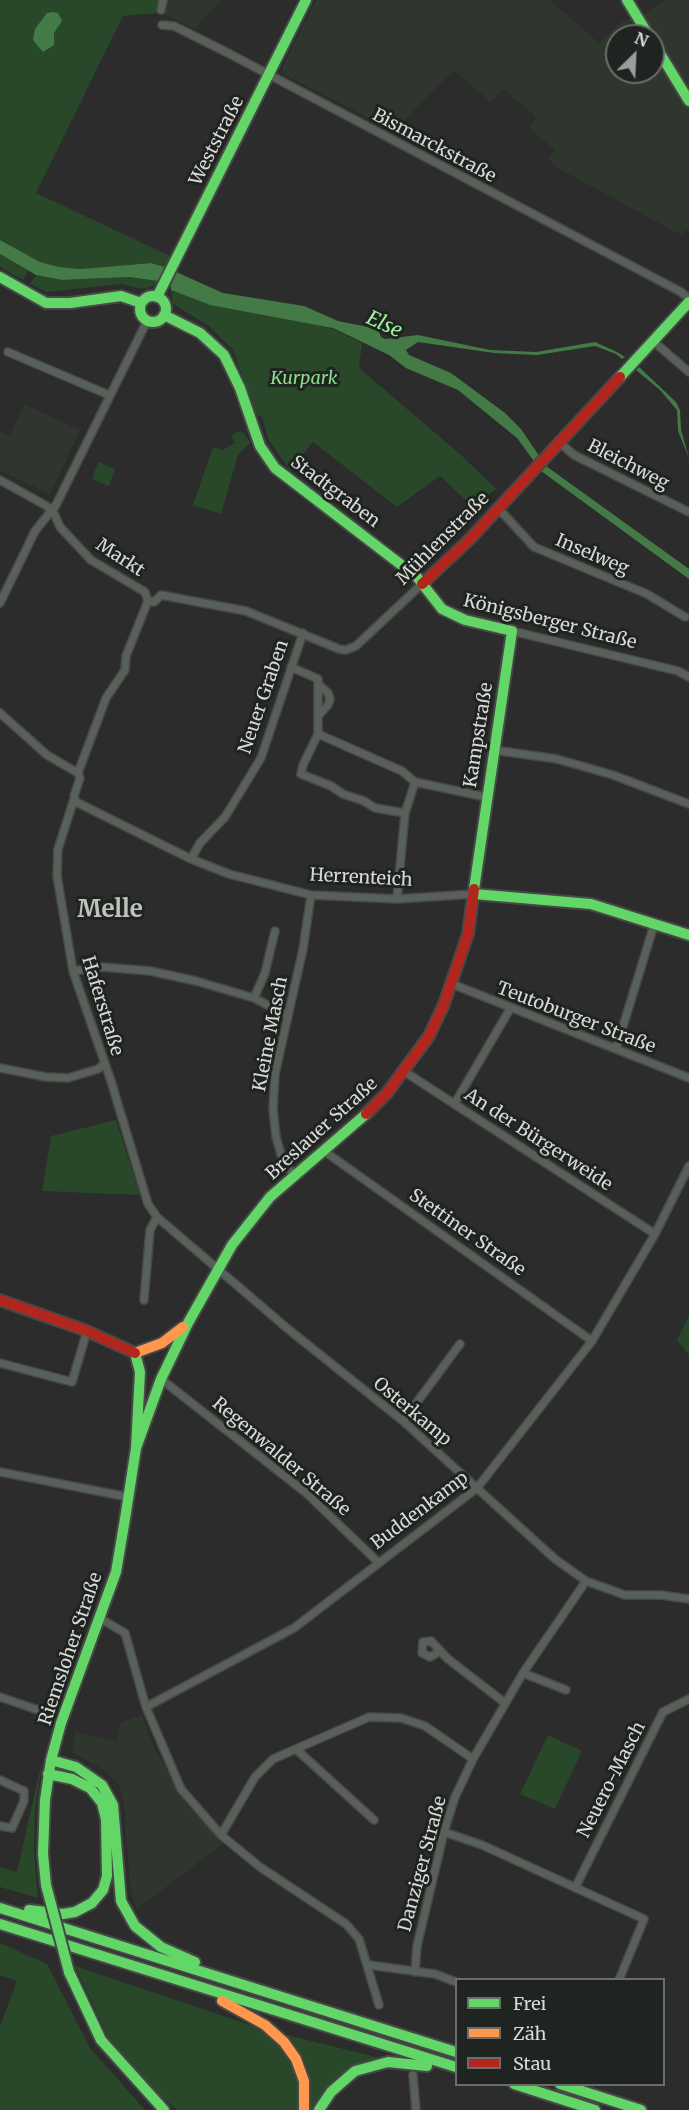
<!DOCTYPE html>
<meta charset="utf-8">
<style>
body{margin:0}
#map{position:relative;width:689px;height:2110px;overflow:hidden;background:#2b2c2b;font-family:Merriweather,serif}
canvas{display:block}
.legend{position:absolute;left:455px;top:1978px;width:210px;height:108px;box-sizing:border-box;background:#202420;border:2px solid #6a6d6a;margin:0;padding:8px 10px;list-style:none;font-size:18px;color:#d8dad8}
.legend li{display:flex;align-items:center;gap:12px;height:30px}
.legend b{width:30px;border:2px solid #6a6d6a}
.north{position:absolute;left:605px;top:24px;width:60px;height:60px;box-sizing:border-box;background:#202420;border:2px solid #6a6d6a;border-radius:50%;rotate:24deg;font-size:16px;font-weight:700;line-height:24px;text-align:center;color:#d8dad8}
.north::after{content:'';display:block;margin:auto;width:21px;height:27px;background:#9b9d9b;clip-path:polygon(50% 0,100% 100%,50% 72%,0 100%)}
</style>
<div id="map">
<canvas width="689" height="2110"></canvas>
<ul class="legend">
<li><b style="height:8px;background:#63d668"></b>Frei</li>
<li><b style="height:8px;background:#ff974d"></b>Zäh</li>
<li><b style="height:8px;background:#b3261e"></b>Stau</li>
</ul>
<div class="north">N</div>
</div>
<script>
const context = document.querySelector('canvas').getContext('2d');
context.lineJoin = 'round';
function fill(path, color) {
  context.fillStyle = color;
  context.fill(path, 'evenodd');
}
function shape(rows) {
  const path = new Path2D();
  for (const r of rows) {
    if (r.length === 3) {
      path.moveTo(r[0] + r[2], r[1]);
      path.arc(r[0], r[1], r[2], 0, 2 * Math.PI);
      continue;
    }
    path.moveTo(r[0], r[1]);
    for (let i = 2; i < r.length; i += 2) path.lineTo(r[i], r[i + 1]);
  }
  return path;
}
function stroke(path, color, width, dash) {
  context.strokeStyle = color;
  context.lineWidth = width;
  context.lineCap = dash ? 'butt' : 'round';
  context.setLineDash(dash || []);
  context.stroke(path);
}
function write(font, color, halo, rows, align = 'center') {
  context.font = font + ' Merriweather,serif';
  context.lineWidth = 6;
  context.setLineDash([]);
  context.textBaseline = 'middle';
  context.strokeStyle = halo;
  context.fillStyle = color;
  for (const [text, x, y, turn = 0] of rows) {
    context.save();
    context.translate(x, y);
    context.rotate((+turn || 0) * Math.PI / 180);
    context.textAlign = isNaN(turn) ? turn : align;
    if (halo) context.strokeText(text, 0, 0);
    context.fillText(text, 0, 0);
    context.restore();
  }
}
fill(shape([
 [167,0,221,0,195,29,164,14],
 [316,0,550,0,599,43,621,22,647,13,666,0,689,0,689,232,686,230,681,235,552,165,549,157,555,150,529,128,536,117,503,89,490,102,454,70,394,131,283,74,283,66],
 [617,36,653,36,653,72,617,72],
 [24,404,80,430,50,494,0,471,0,432,10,436],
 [142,1715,154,1748,185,1802,224,1843,137,1909,130,1888,124,1805,119,1784,104,1770,72,1752,75,1732,116,1741,120,1723]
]), '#2e362e');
fill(shape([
 [0,0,161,0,157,13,123,16,36,193,170,256,165,267,151,263,81,269,59,267,40,262,0,240],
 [0,254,28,271,23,280,0,267],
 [36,275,62,280,129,277,158,281,156,285,142,289,121,284,47,292,30,284],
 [171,290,210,305,323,324,362,343,359,368,462,456,496,489,488,495,489,501,478,512,440,476,397,507,313,442,290,470,269,441,262,417,256,414,233,350,209,326,173,304],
 [239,431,245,434,250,443,238,455,221,514,193,505,213,447,222,450,235,443,231,435],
 [98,462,115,469,109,486,92,479],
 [116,1120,140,1195,42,1191,51,1136],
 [689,1315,689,1355,677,1340],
 [548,1735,582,1751,555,1809,520,1794],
 [43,1757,35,1810,34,1851,38,1898,0,1887,0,1867,17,1872],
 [0,1943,47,1964,90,2048,145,2110,0,2110,0,2026,17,1981,0,1975],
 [75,1966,259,2028,408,2065,370,2069,340,2087,321,2110,178,2110,153,2091,108,2037]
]), '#284829');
fill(shape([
 [53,12,58,13,62,21,54,33,54,45,43,52,33,40,35,29,47,13],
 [0,240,40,262,59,267,81,269,151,263,165,267,223,293,304,306,338,321,378,329,381,337,385,339,418,335,490,350,536,352,595,342,617,352,625,357,622,359,616,354,595,346,537,355,494,353,418,342,406,350,409,355,451,373,505,413,521,429,546,466,689,569,689,579,541,471,517,438,458,390,406,368,389,355,333,328,210,305,171,290,171,286,158,281,129,277,62,280,36,275,0,254],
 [639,367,676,402,680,410,681,430,689,458,678,431,677,410,660,390,636,370]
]), '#437a45');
const street = shape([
 [161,10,163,0],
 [162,25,174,26,228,53,681,292,689,299],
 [653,341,689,372],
 [8,352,109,395],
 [558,441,574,455,689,512],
 [0,480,45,505,53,511,60,527,91,560,145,592,148,601],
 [498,508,534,547,647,594,685,617],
 [0,603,35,531,56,505,147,321],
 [512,631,678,671,689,677],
 [291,667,318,679,318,734,402,771,415,782,486,797],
 [0,713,47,755,78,773],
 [318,716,328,705,330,699,328,693,319,685],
 [318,734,303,765,301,774,331,786,343,794,364,801,375,808,405,813],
 [494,750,557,759,613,775,689,804],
 [78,773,106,698,125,670,126,656,148,601,154,602,161,595,246,611,339,649,346,650,356,646,422,584],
 [78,773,80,778,74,796,76,802,191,859,229,874,311,895,397,899,474,894],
 [74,799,58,849,57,876,73,971,111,1081,148,1204,157,1217,288,1329,403,1421,555,1559,586,1581,625,1595,661,1595,689,1599],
 [191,859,200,843,225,817,261,758,303,633],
 [397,899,405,813,415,782],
 [73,971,102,967,150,971,196,981,254,998,287,1015],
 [452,984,689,1078],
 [254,998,265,973,275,931],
 [616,1049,654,925],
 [0,1068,46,1077,68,1078,98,1069,104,1064],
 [405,1072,655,1234],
 [455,1103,510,1009],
 [324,1151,592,1341],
 [294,1175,283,1161,276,1137,273,1109,275,1074,303,949,311,895],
 [144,1300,150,1230,157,1217],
 [0,1363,72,1382,87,1331],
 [161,1379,305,1492,378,1562],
 [403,1421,460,1344],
 [0,1472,128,1497],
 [101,1619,125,1633,146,1707,181,1789,221,1835,260,1867,346,1924,359,1939,379,2005],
 [440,1651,430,1657,422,1653,423,1642,431,1641,448,1659,505,1703],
 [523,1673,566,1690],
 [0,1697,44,1712],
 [146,1707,294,1628,477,1488,592,1341,655,1234,689,1166],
 [297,1750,374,1820],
 [0,1780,24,1791,24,1801,12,1828,0,1826],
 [444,1832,482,1845,644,1919,619,1980],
 [221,1835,255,1777,273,1759,369,1717,401,1718,425,1726,473,1759],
 [575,1888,663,1712,689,1699],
 [369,1965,435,1974,456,1982],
 [415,1972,417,1946,444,1832,455,1797,473,1759,523,1673,586,1581],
 [413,2075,416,2110]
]);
const fast = shape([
 [627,0,649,36],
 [653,42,689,101],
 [0,277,46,303,70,303,121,296,141,303],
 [153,309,13],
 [157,297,306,0],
 [164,315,200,333,224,355,240,388,260,446,275,468,417,577,442,609,465,620,512,631,474,889],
 [620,377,689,302],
 [474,894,591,904,689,935],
 [136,1448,161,1379,188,1323,232,1245,270,1197,366,1114],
 [51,1760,76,1767,102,1785,113,1805,121,1901,135,1926,161,1947,195,1962],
 [46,1885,43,1854,45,1800,51,1760,61,1723,116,1572,125,1519,136,1448,140,1372,135,1353],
 [0,1908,456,2052],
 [29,1910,63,1914,75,1912,92,1903,103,1890,107,1876,106,1819,102,1803,90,1788,72,1779,48,1774],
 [0,1924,456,2067],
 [69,1972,101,2040,164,2110],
 [514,2084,595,2110],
 [560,2084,641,2110],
 [319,2110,331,2092,355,2071,388,2062,427,2066]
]);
const slow = shape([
 [135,1353,162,1343,183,1327],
 [222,2001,265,2025,284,2042,296,2059,304,2081,304,2110]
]);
const jam = shape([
 [422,584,470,539,620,377],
 [366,1114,387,1093,429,1036,444,1004,468,934,474,889],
 [0,1300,87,1331,135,1353]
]);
stroke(street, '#474847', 10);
stroke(fast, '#474847', 14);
stroke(slow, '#474847', 14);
stroke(jam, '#474847', 14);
stroke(street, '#596059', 7);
stroke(fast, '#63d668', 10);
stroke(slow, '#ff974d', 10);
stroke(jam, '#b3261e', 10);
const fastBridge = shape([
 [46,1885,69,1972]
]);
stroke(fastBridge, '#474847', 14, []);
stroke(fastBridge, '#63d668', 10);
write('18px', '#d8dad8', '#202420', [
 ["Weststraße",217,141,-63],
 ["Bismarckstraße",434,146,28],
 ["Bleichweg",628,465,27],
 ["Stadtgraben",335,492,37],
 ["Mühlenstraße",443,539,-45],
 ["Inselweg",592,555,23],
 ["Markt",120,558,33],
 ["Königsberger Straße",550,622,14],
 ["Neuer Graben",264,697,-71],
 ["Kampstraße",479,735,-81],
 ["Herrenteich",361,878,3],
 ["Haferstraße",102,1006,73],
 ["Teutoburger Straße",576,1018,21],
 ["Kleine Masch",271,1034,-79],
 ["Breslauer Straße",322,1129,-42],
 ["An der Bürgerweide",538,1140,33],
 ["Stettiner Straße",467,1233,35],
 ["Osterkamp",412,1412,40],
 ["Regenwalder Straße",281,1457,40],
 ["Buddenkamp",420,1511,-37],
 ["Riemsloher Straße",71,1649,-71],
 ["Neuero-Masch",612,1780,-63],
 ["Danziger Straße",423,1864,-75]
]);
write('italic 18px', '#8ade8c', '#202420', [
 ["Kurpark",304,379]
]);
write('italic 20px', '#9ff4a2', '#202420', [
 ["Else",384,325,25]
]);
write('bold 24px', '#bec3be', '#202420', [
 ["Melle",110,910]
]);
</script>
